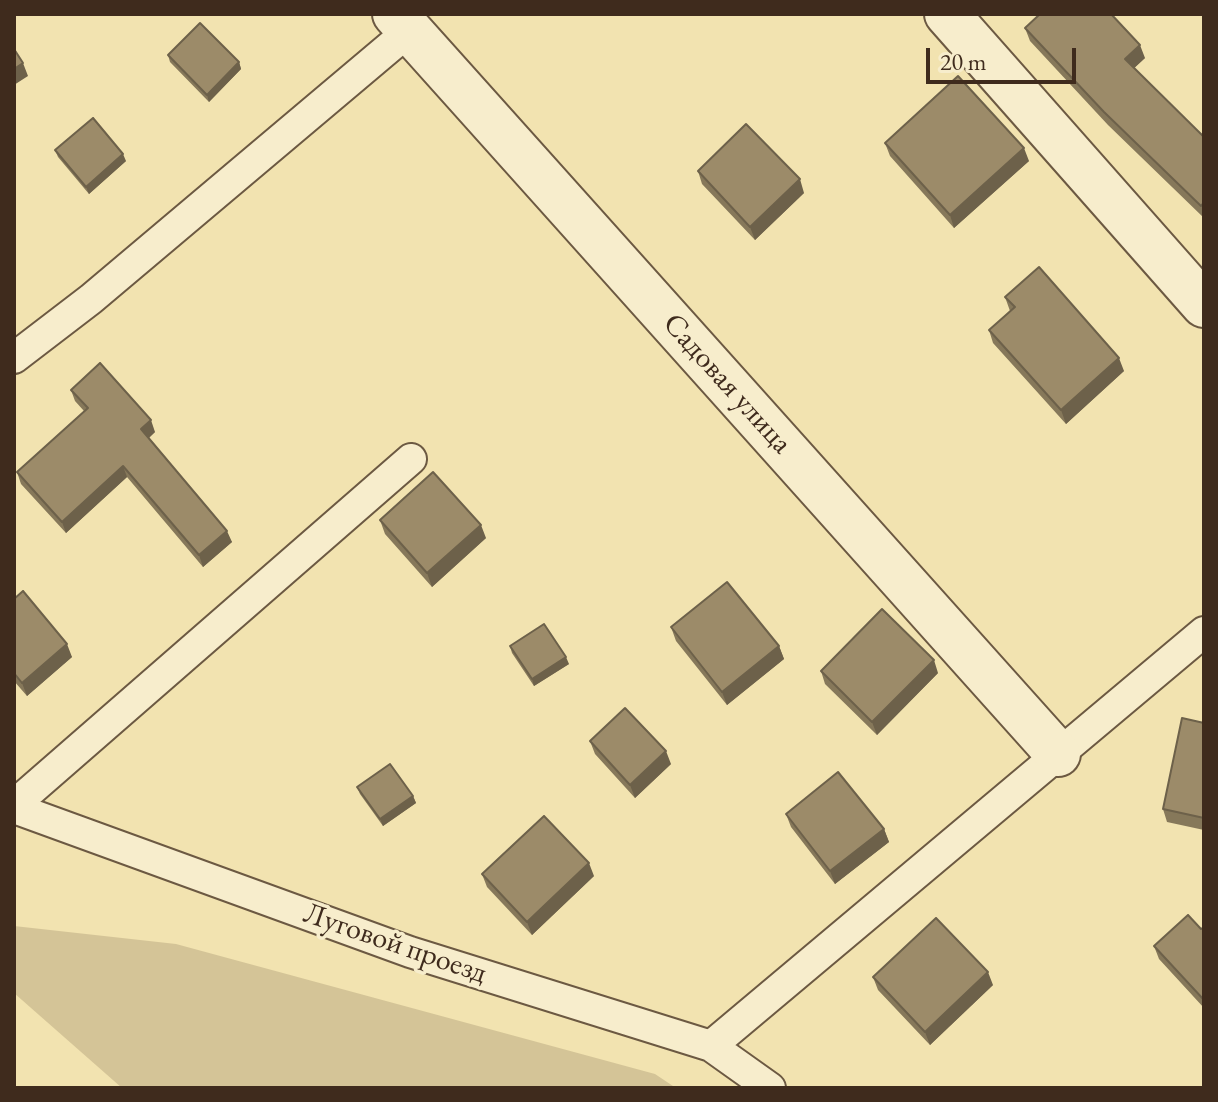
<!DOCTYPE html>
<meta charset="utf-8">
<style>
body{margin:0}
#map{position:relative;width:1218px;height:1102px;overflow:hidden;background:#f2e3b0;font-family:"EB Garamond",serif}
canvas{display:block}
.frame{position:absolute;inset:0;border:16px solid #3f2b1d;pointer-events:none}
.scale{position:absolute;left:926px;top:48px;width:150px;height:36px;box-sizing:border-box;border:4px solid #3f2b1d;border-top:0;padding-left:10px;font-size:24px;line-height:28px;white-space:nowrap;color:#3f2b1d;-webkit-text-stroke:6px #f7edcc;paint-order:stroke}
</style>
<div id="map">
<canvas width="1218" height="1102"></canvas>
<div class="frame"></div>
<div class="scale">20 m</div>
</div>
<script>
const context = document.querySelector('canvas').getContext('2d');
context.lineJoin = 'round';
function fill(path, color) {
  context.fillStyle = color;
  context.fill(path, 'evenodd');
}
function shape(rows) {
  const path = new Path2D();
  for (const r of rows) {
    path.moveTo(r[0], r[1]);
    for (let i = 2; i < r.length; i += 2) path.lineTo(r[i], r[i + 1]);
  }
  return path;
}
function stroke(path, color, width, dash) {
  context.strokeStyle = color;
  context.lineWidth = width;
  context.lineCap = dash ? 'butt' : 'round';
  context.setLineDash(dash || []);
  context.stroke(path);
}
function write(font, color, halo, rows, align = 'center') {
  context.font = font + ' "EB Garamond",serif';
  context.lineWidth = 7;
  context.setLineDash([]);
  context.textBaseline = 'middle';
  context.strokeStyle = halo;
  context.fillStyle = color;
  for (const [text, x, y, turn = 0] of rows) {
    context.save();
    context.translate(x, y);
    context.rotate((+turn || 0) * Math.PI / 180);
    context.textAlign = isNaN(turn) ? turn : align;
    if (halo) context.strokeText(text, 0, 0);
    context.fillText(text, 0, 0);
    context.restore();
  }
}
fill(shape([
 [14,926,176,944,655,1074,676,1088,122,1088,14,993]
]), '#d4c497');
const service = shape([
 [14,358,91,299,410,30],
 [14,805,411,459],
 [14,808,410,952,711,1046,770,1088],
 [711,1046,1204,632]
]);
const minor = shape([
 [395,14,1058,754],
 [947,14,1204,305]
]);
stroke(service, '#6c5942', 34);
stroke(minor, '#6c5942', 48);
stroke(service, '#f7edcc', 30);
stroke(minor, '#f7edcc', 44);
fill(shape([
 [1025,28,1145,58,1134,68,1204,137,1204,218,1108,125,1030,41],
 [168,55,239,62,241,69,209,102,170,62],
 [885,143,1029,161,954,228,890,156],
 [55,150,126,161,89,194,58,157],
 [698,171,804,193,755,240,702,184],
 [1005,297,1124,371,1066,424,993,343,989,330,1010,311],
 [71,390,155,432,149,438,232,542,203,567,127,477,66,533,21,484,17,472,84,411,75,401],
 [380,520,486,538,432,587,385,534],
 [14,599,72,657,27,696,14,681],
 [671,627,779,646,784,659,727,705,676,641],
 [510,646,569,664,534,686,512,653],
 [821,671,938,673,877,735,825,684],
 [1204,723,1204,830,1167,822,1163,809],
 [590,741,671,764,635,798,595,754],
 [357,787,413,796,416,803,383,826,360,794],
 [786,814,884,829,889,842,835,884,791,827],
 [482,874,594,876,532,935,487,887],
 [1204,927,1204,1008,1159,959,1154,946,1201,929],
 [873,977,993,985,930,1045,878,990]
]), '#86785a');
fill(shape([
 [1140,45,1145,58,1130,72,1125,59],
 [239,62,241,69,209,102,207,95],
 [23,63,28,76,14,85,14,69],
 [1024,148,1029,161,954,228,950,215],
 [123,154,126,161,89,194,86,187],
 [800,179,804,193,755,240,750,227],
 [1119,358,1124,371,1066,424,1061,410],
 [151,420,155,432,146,440,141,429],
 [123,466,127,477,66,533,62,522],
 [481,525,486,538,432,587,427,573],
 [227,531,232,542,203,567,199,555],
 [67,644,72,657,27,696,22,683],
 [779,646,784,659,727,705,722,692],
 [566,657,569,664,534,686,532,679],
 [934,660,938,673,877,735,872,722],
 [666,751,671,764,635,798,630,785],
 [413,796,416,803,383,826,380,819],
 [884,829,889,842,835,884,830,871],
 [589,863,594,876,532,935,527,922],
 [988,972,993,985,930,1045,925,1032]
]), '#6d614a');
const building = shape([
 [1040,14,1111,14,1140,45,1125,59,1204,137,1204,202,1201,206,1104,112,1025,28,1040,14],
 [200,23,239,62,207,95,168,55,200,23],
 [14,49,23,63,14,69,14,49],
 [958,76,1024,148,950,215,885,143,958,76],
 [93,118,123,154,86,187,55,150,93,118],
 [746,124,800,179,750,227,698,171,746,124],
 [1039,267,1119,358,1061,410,989,330,1015,307,1005,297,1039,267],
 [100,363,151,420,141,429,227,531,199,555,123,466,62,522,17,472,88,408,71,390,100,363],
 [433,472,481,525,427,573,380,520,433,472],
 [727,582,779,646,722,692,671,627,727,582],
 [23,591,67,644,22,683,14,673,14,599,23,591],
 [882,609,934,660,872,722,821,671,882,609],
 [544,624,566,657,532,679,510,646,544,624],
 [625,708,666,751,630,785,590,741,625,708],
 [1182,718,1204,723,1204,818,1163,809,1182,718],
 [390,764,413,796,380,819,357,787,390,764],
 [838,772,884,829,830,871,786,814,838,772],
 [544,816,589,863,527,922,482,874,544,816],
 [1188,915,1201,929,1204,927,1204,1000,1154,946,1188,915],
 [936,918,988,972,925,1032,873,977,936,918]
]);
fill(building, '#9c8b69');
stroke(building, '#6d614a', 2);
write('30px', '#3f2b1d', '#f7edcc', [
 ["Садовая улица",727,384,48],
 ["Луговой проезд",395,944,19]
]);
</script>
